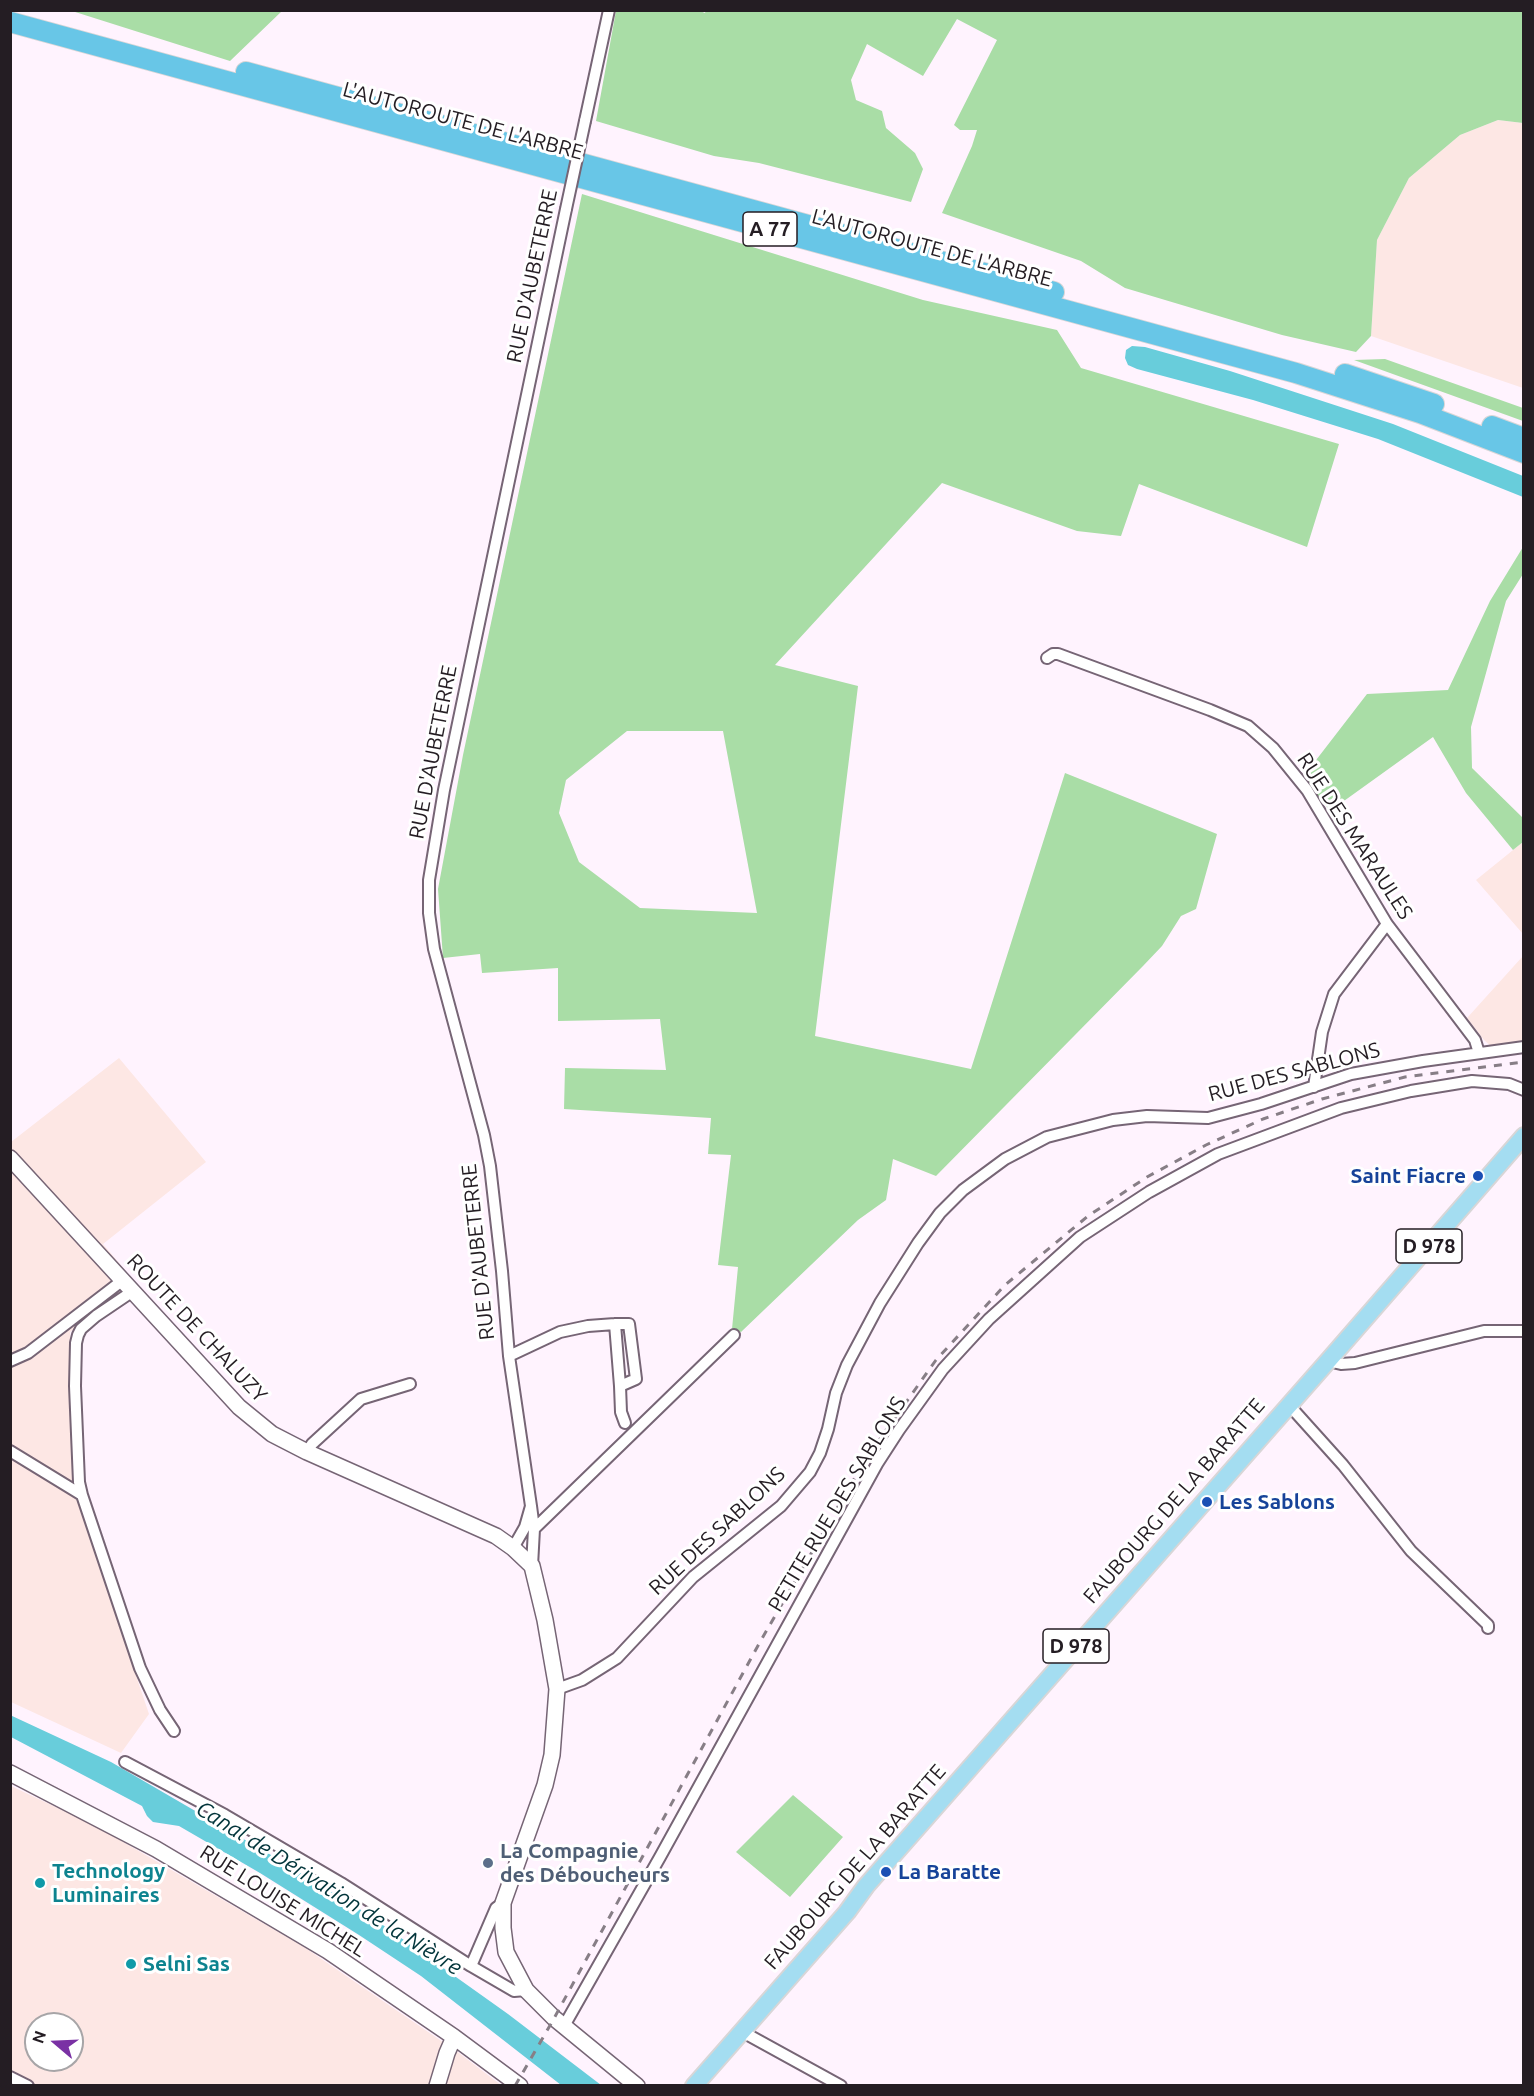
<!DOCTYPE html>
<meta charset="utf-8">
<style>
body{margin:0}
#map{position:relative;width:1534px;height:2096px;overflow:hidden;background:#fff3fe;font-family:Ubuntu,sans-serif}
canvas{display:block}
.frame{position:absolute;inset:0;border:12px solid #241d23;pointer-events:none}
.north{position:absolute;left:24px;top:2012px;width:60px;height:60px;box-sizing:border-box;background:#fff;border:2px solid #a7a5a7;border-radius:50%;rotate:289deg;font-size:16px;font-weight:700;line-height:24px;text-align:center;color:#241d23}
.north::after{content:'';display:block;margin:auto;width:21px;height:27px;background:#7a31a4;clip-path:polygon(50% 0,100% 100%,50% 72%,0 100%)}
</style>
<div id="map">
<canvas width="1534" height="2096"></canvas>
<div class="frame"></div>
<div class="north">N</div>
</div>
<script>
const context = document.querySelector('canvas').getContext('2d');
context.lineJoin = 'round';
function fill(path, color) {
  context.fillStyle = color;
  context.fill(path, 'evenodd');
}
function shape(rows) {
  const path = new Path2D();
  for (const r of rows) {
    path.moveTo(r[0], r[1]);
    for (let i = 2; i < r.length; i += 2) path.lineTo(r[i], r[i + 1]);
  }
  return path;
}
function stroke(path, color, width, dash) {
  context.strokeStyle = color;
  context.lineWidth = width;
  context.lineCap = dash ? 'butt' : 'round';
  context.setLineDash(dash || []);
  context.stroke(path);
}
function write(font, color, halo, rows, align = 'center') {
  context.font = font + ' Ubuntu,sans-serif';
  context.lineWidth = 6;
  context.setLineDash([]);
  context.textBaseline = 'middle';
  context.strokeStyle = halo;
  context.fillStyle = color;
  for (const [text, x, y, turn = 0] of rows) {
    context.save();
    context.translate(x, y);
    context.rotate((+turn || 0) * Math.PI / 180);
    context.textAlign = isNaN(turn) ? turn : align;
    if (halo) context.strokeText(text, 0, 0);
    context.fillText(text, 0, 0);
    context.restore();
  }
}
fill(shape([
 [1498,120,1523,123,1523,388,1371,336,1377,240,1409,178,1460,135],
 [1523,842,1523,934,1476,880],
 [1523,956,1523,1052,1501,1055,1484,1040,1467,1018],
 [119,1058,206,1162,103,1244,135,1282,70,1332,74,1471,98,1563,149,1714,121,1753,11,1702,11,1142],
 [11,1786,94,1825,304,1947,459,2053,501,2085,37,2086,11,2073],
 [36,2024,72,2024,72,2060,36,2060]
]), '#fde7e4');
fill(shape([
 [72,11,282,10,282,11,230,61],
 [700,11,705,13,706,10,1523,11,1523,123,1498,120,1460,135,1409,178,1377,240,1371,336,1356,352,1282,335,1125,288,1081,261,942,213,972,146,977,130,960,130,954,125,997,40,957,19,923,76,867,44,851,80,856,100,882,111,886,128,915,153,923,169,911,202,759,163,714,156,596,121,616,11],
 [582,194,923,300,1057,330,1081,368,1339,444,1307,547,1139,484,1121,536,1077,531,942,483,775,665,858,686,815,1036,971,1069,1065,773,1217,834,1196,909,1181,916,1162,946,1143,966,936,1176,893,1159,886,1200,858,1220,741,1332,732,1329,738,1267,718,1265,731,1155,708,1154,711,1118,564,1109,565,1068,666,1070,660,1019,558,1021,558,968,482,973,480,954,443,958,438,889,463,755],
 [627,731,723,731,757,913,640,908,579,862,559,813,566,780],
 [1385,359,1523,408,1523,421,1354,360],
 [1523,547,1523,574,1506,601,1471,727,1472,768,1523,818,1523,842,1513,850,1466,793,1433,737,1330,811,1303,777,1367,694,1448,690,1490,601],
 [793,1795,843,1837,790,1897,736,1852]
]), '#a9dda6');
fill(shape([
 [1132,346,1145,347,1230,371,1393,424,1523,476,1523,497,1378,439,1253,400,1137,369,1128,365,1125,358,1126,350],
 [10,1715,111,1762,271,1855,366,1913,508,2014,601,2085,561,2085,421,1976,359,1935,260,1873,179,1826,153,1822,147,1816,142,1806,11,1737]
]), '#68cddb');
const street = shape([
 [585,121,609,10],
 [1047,658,1053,654,1058,654,1210,710,1248,726,1273,748,1307,790,1387,924,1475,1040,1479,1053],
 [1314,1087,1322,1032,1334,994,1387,924],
 [133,1291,96,1316,81,1329,78,1335,76,1343,75,1386,79,1482,82,1495,140,1668,160,1710,174,1731],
 [509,1356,560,1332,588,1326,615,1324,629,1324,636,1379,620,1386,615,1324],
 [10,1361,28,1353,123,1280],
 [1328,1361,1341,1364,1355,1363,1484,1331,1524,1331],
 [620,1386,621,1412,625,1423],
 [1289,1405,1343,1465,1411,1551,1488,1625,1488,1628],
 [10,1451,82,1495],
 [307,1452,312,1444,361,1399,410,1384],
 [531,1506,509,1356,502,1271,490,1166,484,1135,434,949,429,913,429,880,444,790,566,209],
 [534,1529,734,1335],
 [513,1548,525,1527,531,1506,534,1529,532,1566],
 [557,1689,582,1680,617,1658,693,1577,781,1506,810,1472,820,1453,828,1429,836,1393,847,1365,880,1303,918,1243,940,1213,963,1190,1005,1159,1047,1137,1113,1120,1147,1116,1208,1118,1261,1104,1351,1074,1423,1061,1524,1047],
 [125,1762,225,1815,341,1883,471,1966,514,1991,526,1990],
 [471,1966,496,1908,503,1903],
 [564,2026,660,1857,877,1464,899,1430,943,1369,989,1319,1080,1237,1149,1192,1218,1154,1341,1108,1411,1091,1472,1081,1509,1084,1524,1090],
 [741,2031,841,2086],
 [10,2077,28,2086]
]);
const secondary = shape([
 [10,1158,239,1407,272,1434,307,1452,496,1536,513,1548,532,1566,545,1620,557,1689,552,1755,545,1785,503,1903,503,1928,506,1952,526,1990,554,2018,637,2086],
 [10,1773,156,1849,328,1951,454,2037,520,2086],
 [437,2086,447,2053,454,2037]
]);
const primary = shape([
 [694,2086,847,1912,866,1886,1328,1361,1524,1136]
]);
const highway = shape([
 [10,22,1296,373,1420,413,1524,453],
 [246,72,1054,292],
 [1345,374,1434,404],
 [1492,426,1524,438]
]);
stroke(street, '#766575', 14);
stroke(secondary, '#766575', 18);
stroke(primary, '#d8d6d7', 20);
stroke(highway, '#d8d6d7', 22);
stroke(street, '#fff', 10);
stroke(secondary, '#fff', 15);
stroke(primary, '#a4ddf1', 16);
stroke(highway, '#68c6e7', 20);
stroke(shape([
 [515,2086,552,2022,760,1642,865,1460,936,1360,1005,1285,1088,1216,1147,1177,1206,1145,1263,1119,1322,1099,1405,1077,1524,1062]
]), '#877e86', 3, [8, 8]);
const streetBridge = shape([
 [566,209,585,121]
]);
stroke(streetBridge, '#766575', 14, []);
stroke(streetBridge, '#fff', 10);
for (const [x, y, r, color] of [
 [1478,1176,6,"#1a4fb4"],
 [1207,1502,6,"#1a4fb4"],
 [488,1863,6,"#5c6f8a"],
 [886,1872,6,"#1a4fb4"],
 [40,1883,6,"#0f9aa8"],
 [131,1964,6,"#0f9aa8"]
]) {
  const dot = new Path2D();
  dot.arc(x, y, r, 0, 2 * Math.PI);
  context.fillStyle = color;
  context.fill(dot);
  stroke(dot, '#fff', 2);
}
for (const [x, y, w] of [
 [770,229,54],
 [1429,1246,66],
 [1076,1646,66]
]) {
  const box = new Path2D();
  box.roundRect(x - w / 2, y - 17, w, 34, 4.5);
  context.fillStyle = '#fff';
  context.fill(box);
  stroke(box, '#241d23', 1.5);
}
write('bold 20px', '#241d23', null, [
 ["A 77",770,229],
 ["D 978",1429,1246],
 ["D 978",1076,1646]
]);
write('21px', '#241d23', '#fff', [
 ["L'AUTOROUTE DE L'ARBRE",463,121,15],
 ["L'AUTOROUTE DE L'ARBRE",932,248,15],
 ["RUE D'AUBETERRE",532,276,-78],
 ["RUE D'AUBETERRE",433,752,-79],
 ["RUE DES MARAULES",1355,836,57],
 ["RUE DES SABLONS",1294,1072,-15],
 ["RUE D'AUBETERRE",478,1252,-96],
 ["ROUTE DE CHALUZY",197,1328,47],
 ["FAUBOURG DE LA BARATTE",1174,1501,-49],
 ["PETITE RUE DES SABLONS",837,1504,-59],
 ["RUE DES SABLONS",717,1531,-43],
 ["FAUBOURG DE LA BARATTE",855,1867,-49],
 ["RUE LOUISE MICHEL",283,1901,32]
]);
write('bold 21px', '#164399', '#fff', [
 ["Saint Fiacre",1466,1176,"right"],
 ["Les Sablons",1219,1502],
 ["La Baratte",898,1872]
], 'left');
write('bold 21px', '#4e5e75', '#fff', [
 ["La Compagnie",500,1851],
 ["des Déboucheurs",500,1875]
], 'left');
write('bold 21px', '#0d838f', '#fff', [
 ["Technology",52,1871],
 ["Luminaires",52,1895],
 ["Selni Sas",143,1964]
], 'left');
write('italic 22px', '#01343a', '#fff', [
 ["Canal de Dérivation de la Nièvre",329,1888,32]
]);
</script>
